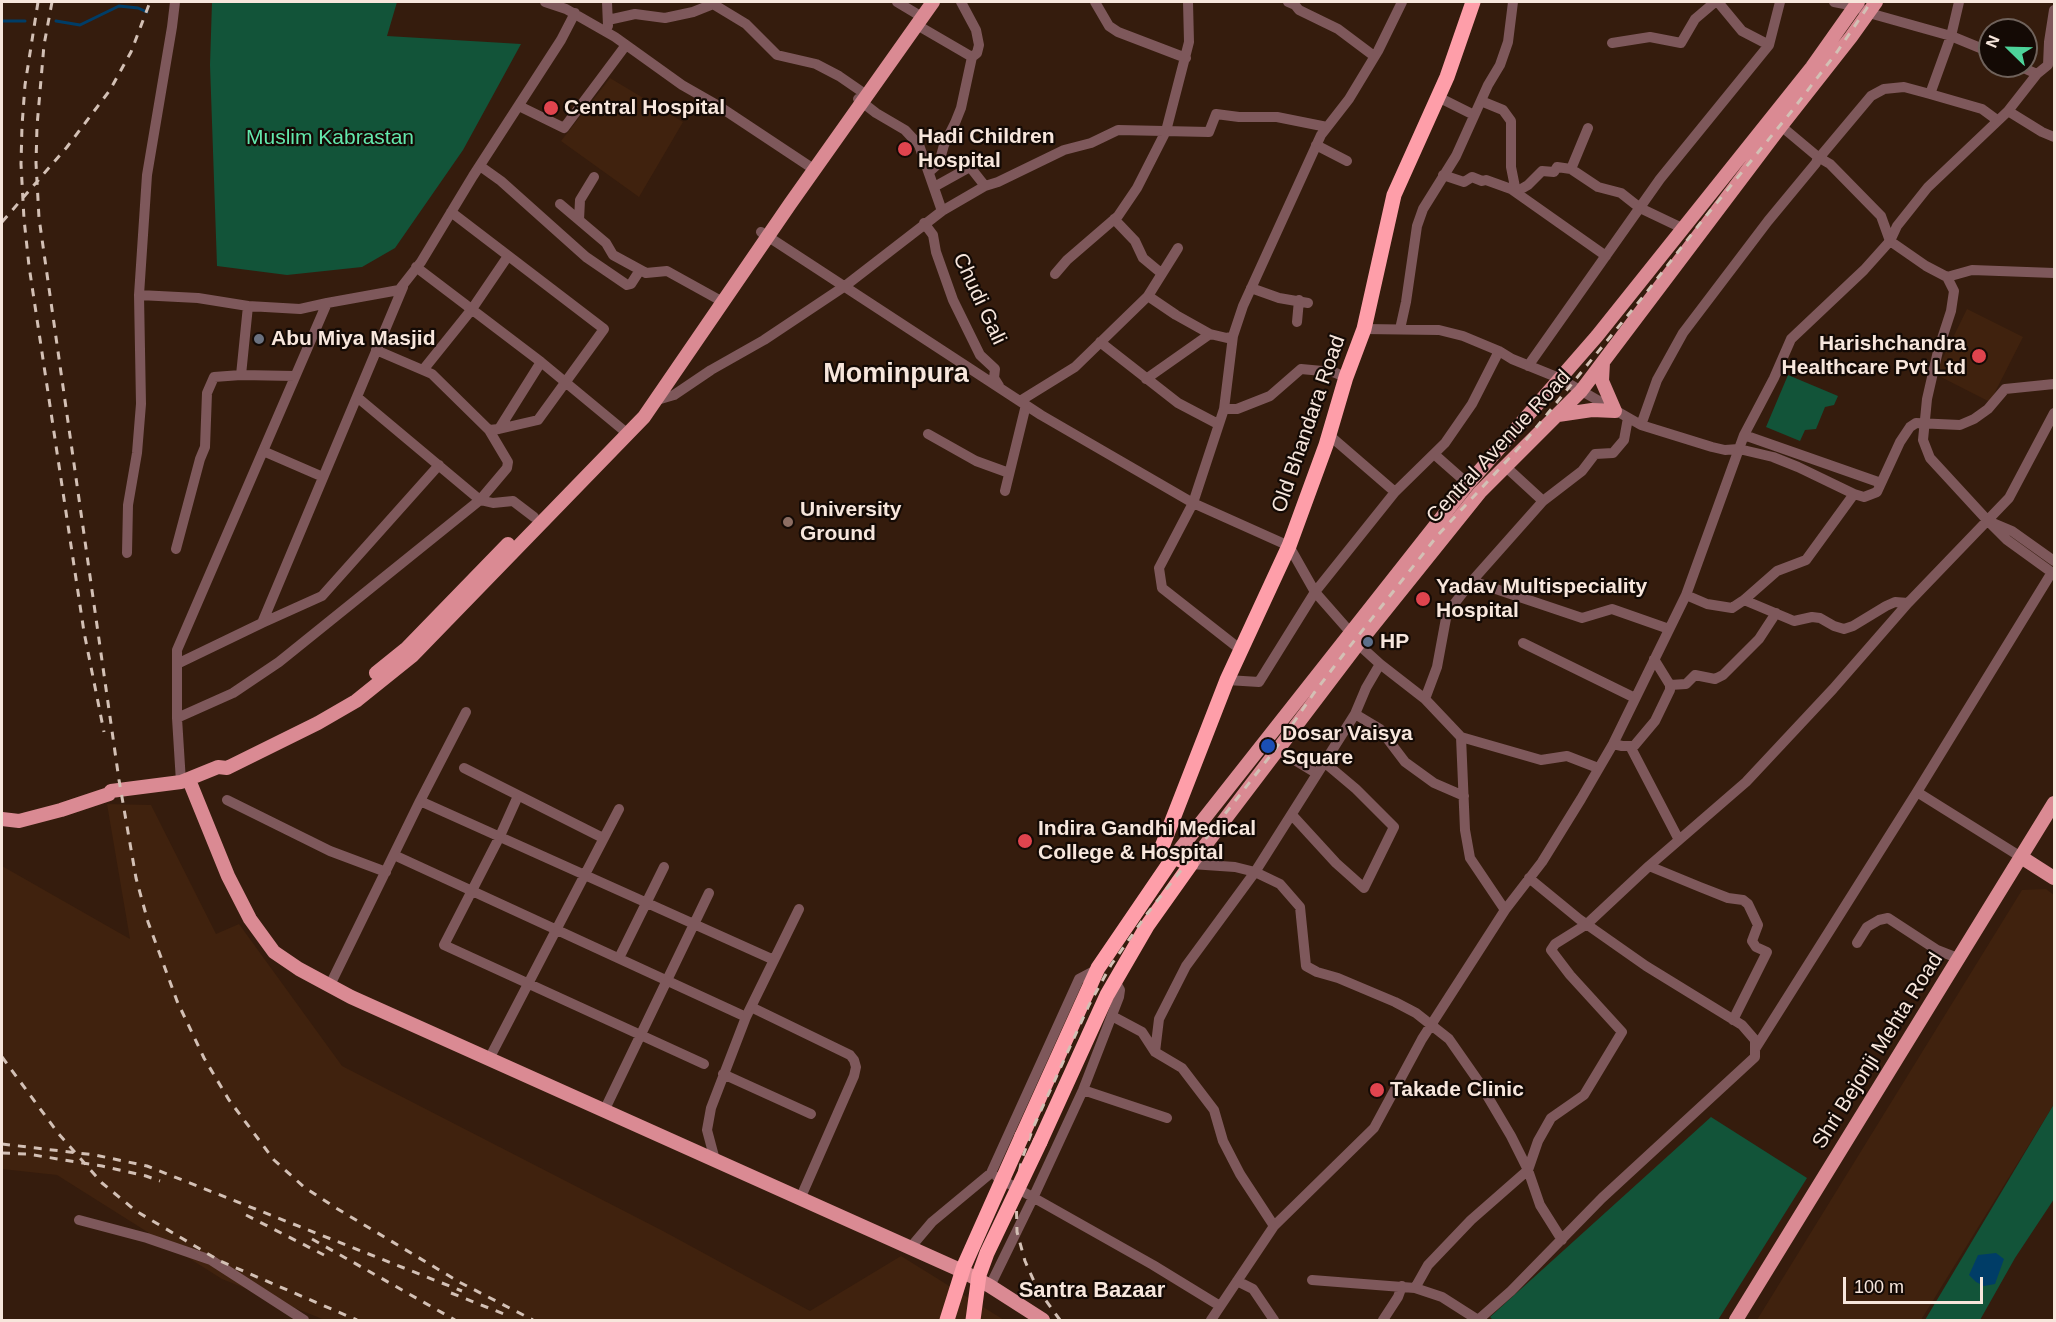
<!DOCTYPE html>
<style>
body{margin:0}
#map{position:relative;width:2056px;height:1322px;overflow:hidden;background:#351c0d;font-family:Arial,sans-serif}
canvas{display:block}
.frame{position:absolute;inset:0;border:3px solid #f7e6dc;pointer-events:none}
.north{position:absolute;left:1978px;top:18px;width:60px;height:60px;box-sizing:border-box;background:#140a05;border:2px solid #6f625b;border-radius:50%;rotate:293deg;font-size:16px;font-weight:700;line-height:24px;text-align:center;color:#f7e6dc}
.north::after{content:'';display:block;margin:auto;width:21px;height:27px;background:#4dd39a;clip-path:polygon(50% 0,100% 100%,50% 72%,0 100%)}
.scale{position:absolute;left:1843px;top:1277px;width:140px;height:27px;box-sizing:border-box;border:3px solid #f7e6dc;border-top:0;padding-left:8px;font-size:18px;line-height:21px;white-space:nowrap;color:#f7e6dc;-webkit-text-stroke:4px #140a05;paint-order:stroke}
</style>
<div id="map">
<canvas width="2056" height="1322"></canvas>
<div class="frame"></div>
<div class="north">N</div>
<div class="scale">100 m</div>
</div>
<script>
const context = document.querySelector('canvas').getContext('2d');
context.lineJoin = 'round';
function fill(path, color) {
  context.fillStyle = color;
  context.fill(path, 'evenodd');
}
function shape(rows) {
  const path = new Path2D();
  for (const r of rows) {
    path.moveTo(r[0], r[1]);
    for (let i = 2; i < r.length; i += 2) path.lineTo(r[i], r[i + 1]);
  }
  return path;
}
function stroke(path, color, width, dash) {
  context.strokeStyle = color;
  context.lineWidth = width;
  context.lineCap = dash ? 'butt' : 'round';
  context.setLineDash(dash || []);
  context.stroke(path);
}
function write(font, color, halo, rows, align = 'center') {
  context.font = font + ' Arial,sans-serif';
  context.lineWidth = 4.5;
  context.setLineDash([]);
  context.textBaseline = 'middle';
  context.strokeStyle = halo;
  context.fillStyle = color;
  for (const [text, x, y, turn = 0] of rows) {
    context.save();
    context.translate(x, y);
    context.rotate((+turn || 0) * Math.PI / 180);
    context.textAlign = isNaN(turn) ? turn : align;
    if (halo) context.strokeText(text, 0, 0);
    context.fillText(text, 0, 0);
    context.restore();
  }
}
fill(shape([
 [610,78,683,122,639,197,561,141],
 [1967,309,2023,337,1990,402,1935,374],
 [107,804,151,805,216,934,239,924,342,1066,663,1231,810,1311,901,1256,1004,1320,325,1320,222,1279,57,1175,2,1169,2,866,130,939],
 [2046,889,2054,895,2054,1104,1921,1320,1757,1320,2022,890]
]), '#40220e');
fill(shape([
 [212,2,397,2,387,36,521,44,463,150,395,248,362,267,287,275,217,266,210,65],
 [1788,375,1838,396,1834,405,1825,407,1816,429,1805,430,1800,441,1766,427],
 [2054,1104,2054,1199,2015,1258,1980,1320,1925,1320],
 [1711,1117,1807,1178,1718,1320,1493,1320,1490,1317]
]), '#125439');
fill(shape([
 [1996,1253,2004,1259,1995,1284,1984,1286,1976,1282,1969,1275,1978,1255]
]), '#003d67');
stroke(shape([
 [2,21,25,21],
 [56,21,80,25,119,6,138,8,147,12]
]), '#003d67', 3);
stroke(shape([
 [545,2,566,9,615,37,682,85,717,105,815,170],
 [607,2,608,26],
 [897,2,917,14],
 [1095,2,1109,26,1118,32,1186,58],
 [1288,2,1295,5,1299,10,1338,29,1374,56],
 [1718,2,1742,31,1769,45],
 [1834,2,1855,6,1869,13,1951,36,1990,52],
 [608,20,635,14,665,18,693,12,713,4,746,24,777,55,816,64,839,76,868,96],
 [917,25,972,57],
 [1612,43,1650,37,1681,43,1695,19,1715,2],
 [2019,66,2037,74],
 [1930,94,1982,109,1997,120],
 [1438,97,1474,115],
 [1481,101,1503,110,1511,121,1511,167,1516,192,1528,185,1542,171,1554,172,1557,167,1571,169],
 [519,106,564,128,626,45],
 [2008,111,2042,132,2054,137],
 [1588,128,1571,169,1598,187,1621,193,1640,208,1682,228],
 [1316,145,1347,161],
 [1818,157,1830,164,1881,216,1890,241,1926,266,1947,277,1954,291,1951,311,1938,351,1927,399,1923,440,1930,458,1988,521,2007,540,2054,574],
 [1819,158,1871,96,1884,89,1904,87,1930,94,1951,36,1959,2],
 [480,166,501,181,586,257,627,285,631,284,640,270],
 [929,172,939,163,944,145,955,123,961,108,972,57,977,53,979,45,976,30,961,2],
 [1443,175,1464,182,1472,177,1482,181,1486,180,1511,189,1606,256],
 [934,187,970,167,985,186],
 [560,204,606,243,613,255,646,273,667,271,723,302],
 [942,211,985,186,998,182,1064,150,1091,143,1118,130,1209,132,1216,114,1239,117,1277,117,1327,127],
 [451,212,604,329,538,420,499,429],
 [1114,219,1135,241,1143,258,1161,273],
 [579,220,580,200,594,177],
 [924,223,933,235,936,252,953,300,980,355,995,369,994,378,999,386],
 [761,232,1041,415,1193,503,1289,546,1315,592,1351,633,1358,644,1380,664,1366,688,1355,714,1255,872,1235,867,1191,864],
 [416,267,541,362,628,434],
 [1055,274,1067,260,1118,216,1137,188,1166,131,1189,42,1188,2],
 [1947,277,1972,270,2054,273],
 [1251,288,1279,298,1308,303],
 [139,295,198,298,248,306],
 [1148,296,1176,315,1210,334],
 [1297,322,1299,300],
 [1364,329,1439,330,1463,336,1499,351],
 [1400,329,1406,302,1417,226,1423,209,1456,156,1488,85,1500,65,1508,42,1513,2],
 [1100,342,1178,403,1218,424],
 [376,350,432,374,489,430,499,429,541,362],
 [1528,366,1660,179,1769,45,1780,2],
 [423,370,472,309,508,256],
 [295,376,241,375,248,306,300,309,327,303],
 [1146,379,1210,334,1227,338,1233,336],
 [357,397,480,500,493,503,513,501,534,517],
 [657,400,674,395,711,370,764,340,845,286,942,211,919,145,905,130,876,113,858,99],
 [1020,401,1075,367,1148,296,1178,248],
 [1224,409,1237,409,1270,396,1301,369,1333,372,1346,377],
 [1641,425,1712,447,1725,450,1739,449,1773,457,1798,467,1854,494,1864,497,1877,492,1900,442,1910,427,1916,423,1960,425,1974,419,1988,409,2005,389,2054,384],
 [928,434,976,461,1009,473],
 [1329,435,1395,492],
 [1744,435,1881,483],
 [263,451,323,477],
 [1434,454,1468,484],
 [1005,491,1026,405],
 [1543,501,1582,471,1595,454,1613,453,1624,440,1628,418],
 [1993,523,2012,531,2054,561],
 [176,549,200,459,205,447,207,393,214,377,241,375],
 [127,553,128,505,137,453,141,404,139,295,147,175,172,27,175,2],
 [1472,581,1582,618,1612,609,1669,629],
 [1686,595,1707,604,1732,608,1744,600,1777,571,1806,560,1854,494],
 [1744,600,1794,621,1812,617,1820,618,1834,626,1844,629,1853,626,1886,606,1895,602,1908,603],
 [262,623,322,596,439,465],
 [1523,643,1635,698],
 [1241,650,1162,588,1159,568,1193,503,1224,409,1233,336,1243,306,1321,135,1349,99,1378,51,1402,2],
 [177,664,262,623,403,287],
 [1380,664,1425,699,1437,667,1447,613,1472,581,1543,501,1506,467],
 [1227,680,1259,682,1315,592,1395,492,1445,443,1472,404,1499,351,1512,359,1559,378,1641,425,1657,380,1683,333,1768,221,1816,163,1818,157,1781,126],
 [1670,685,1686,684,1695,675,1715,679,1723,675,1759,639,1776,613],
 [1425,699,1461,737,1465,830,1470,858,1505,910],
 [1355,714,1380,729,1405,762,1434,783,1464,796],
 [177,718,233,693,279,662,480,500,507,468,508,462,489,430],
 [1461,737,1541,760,1567,756,1598,768],
 [1613,744,1622,746,1634,746,1655,721,1670,690,1670,685,1654,659],
 [1630,746,1679,840],
 [1278,750,1316,773],
 [464,768,603,838],
 [181,782,177,718,177,650,327,303,399,290,421,262,473,176,561,40,575,13],
 [1917,792,2021,857],
 [518,796,500,836,444,945,704,1064],
 [227,800,330,851,386,872],
 [420,801,774,960],
 [1292,815,1336,863,1364,888,1394,827,1356,789,1324,762],
 [394,855,746,1017],
 [1649,866,1700,887,1728,898,1743,900,1748,904,1758,925,1752,941,1756,947,1767,952,1733,1020],
 [1857,943,1867,927,1879,920,1888,918,1937,950,1960,959],
 [619,958,664,867],
 [330,985,420,801,466,712],
 [751,1007,850,1055,854,1060,856,1067,854,1076,800,1199],
 [1112,1016,1142,1032,1155,1052,1182,1068,1214,1110,1223,1141,1240,1174,1274,1226],
 [1755,1049,1917,792,2052,572],
 [1155,1052,1159,1019,1186,966,1255,872,1280,884,1300,907,1306,966,1317,972,1338,978,1395,1002,1416,1013,1449,1039,1479,1082,1511,1136,1528,1170,1540,1205,1562,1240],
 [489,1059,619,809],
 [723,1074,811,1114],
 [1083,1090,1167,1118],
 [604,1111,709,893],
 [715,1160,707,1130,711,1108,746,1017,799,909],
 [997,1177,1153,1265,1220,1306],
 [79,1220,147,1238,211,1260,304,1320],
 [910,1248,932,1222,991,1173,1079,979,1098,969],
 [1312,1280,1415,1288,1442,1297,1478,1320,1511,1291,1602,1198,1755,1057,1755,1040,1742,1025,1646,966,1579,919,1529,878],
 [1237,1281,1253,1289,1274,1320],
 [990,1286,1033,1198,1083,1090,1119,997,1120,990,1115,981],
 [1415,1288,1428,1265,1471,1220,1528,1170,1538,1141,1551,1118,1584,1095,1622,1032,1570,975,1551,950,1555,944,1587,924,1649,866,1746,782,1833,689,1908,603,2009,498,2054,413],
 [1211,1320,1274,1226,1374,1128,1422,1039,1505,910,1542,862,1581,799,1613,744,1686,595,1744,435,1774,378,1791,339,1864,270,1890,241,1897,226,1928,187,2008,111,2037,74,2048,65,2049,42,2054,10],
 [1383,1320,1398,1297,1402,1286]
]), '#7e585b', 10);
stroke(shape([
 [1558,415,1592,410,1615,411,1602,381,1603,362],
 [376,673,407,648,508,544],
 [189,780,228,876,250,919,274,952,299,969,351,997,960,1270,990,1286,1043,1320],
 [2,819,19,821,61,810,109,794,111,791,181,782,218,767,227,768,318,723,356,701,412,656,644,417,790,204,933,2],
 [2021,857,2054,878],
 [1173,858,1468,484,1597,336,1812,67,1858,2],
 [1191,864,1358,644,1480,492,1581,391,1781,126,1851,37,1876,2],
 [1736,1320,2054,803]
]), '#da8a93', 14);
stroke(shape([
 [1022,1136,1098,968,1173,858],
 [1040,1142,1107,995,1147,926,1191,864,1160,852,1227,680,1289,546,1326,445,1346,377,1364,329,1394,195,1447,77,1473,2]
]), '#fe9ea9', 15);
stroke(shape([
 [38,2,25,85,22,126,21,164,24,219,29,266,84,632,104,732],
 [52,2,44,45,37,126,36,163,39,218,119,780,136,878,148,922,177,1001,204,1058,229,1100,274,1160,304,1187,336,1208,461,1283,533,1320],
 [2,222,67,147,110,90,131,52,150,2],
 [2,1057,58,1133,102,1183,136,1211,220,1261,357,1320],
 [2,1144,95,1155,147,1166,462,1291],
 [2,1153,27,1154,102,1166,146,1176,160,1181],
 [246,1215,324,1255],
 [312,1239,455,1320],
 [451,1293,509,1316],
 [1060,1320,1037,1288,1025,1261,1017,1232,1016,1188,1022,1159,1033,1128,1089,1005,1111,965,1147,914,1274,751,1314,693,1343,655,1438,535,1526,440,1646,293,1702,221,1791,112,1837,52,1871,2]
]), '#d3c0b5', 3, [8, 8]);
stroke(shape([
 [947,1320,964,1266,1022,1136],
 [973,1320,979,1275,987,1253,1040,1142]
]), '#fe9ea9', 15);
for (const [x, y, r, color] of [
 [551,108,8,"#e0444e"],
 [905,149,8,"#e0444e"],
 [259,339,6,"#6b7280"],
 [1979,356,8,"#e0444e"],
 [788,522,6,"#8d6e63"],
 [1423,599,8,"#e0444e"],
 [1368,642,6,"#5c6f8a"],
 [1268,746,8,"#1a4fb4"],
 [1025,841,8,"#e0444e"],
 [1377,1090,8,"#e0444e"]
]) {
  const dot = new Path2D();
  dot.arc(x, y, r, 0, 2 * Math.PI);
  context.fillStyle = color;
  context.fill(dot);
  stroke(dot, '#140a05', 2);
}
write('bold 21px', '#f7e6dc', '#140a05', [
 ["Central Hospital",564,108],
 ["Hadi Children",918,137],
 ["Hospital",918,161],
 ["Abu Miya Masjid",271,339],
 ["Harishchandra",1966,344,"right"],
 ["Healthcare Pvt Ltd",1966,368,"right"],
 ["University",800,510],
 ["Ground",800,534],
 ["Yadav Multispeciality",1436,587],
 ["Hospital",1436,611],
 ["HP",1380,642],
 ["Dosar Vaisya",1282,734],
 ["Square",1282,758],
 ["Indira Gandhi Medical",1038,829],
 ["College & Hospital",1038,853],
 ["Takade Clinic",1390,1090]
], 'left');
write('21px', '#63e9ad', '#140a05', [
 ["Muslim Kabrastan",330,138]
]);
write('21px', '#f7e6dc', '#140a05', [
 ["Chudi Gali",979,299,65],
 ["Old Bhandara Road",1309,424,-71],
 ["Central Avenue Road",1499,447,-47],
 ["Shri Bejonji Mehta Road",1878,1051,-58]
]);
write('bold 22px', '#f7e6dc', '#140a05', [
 ["Santra Bazaar",1092,1291]
]);
write('bold 27px', '#f7e6dc', '#140a05', [
 ["Mominpura",896,375]
]);
</script>
